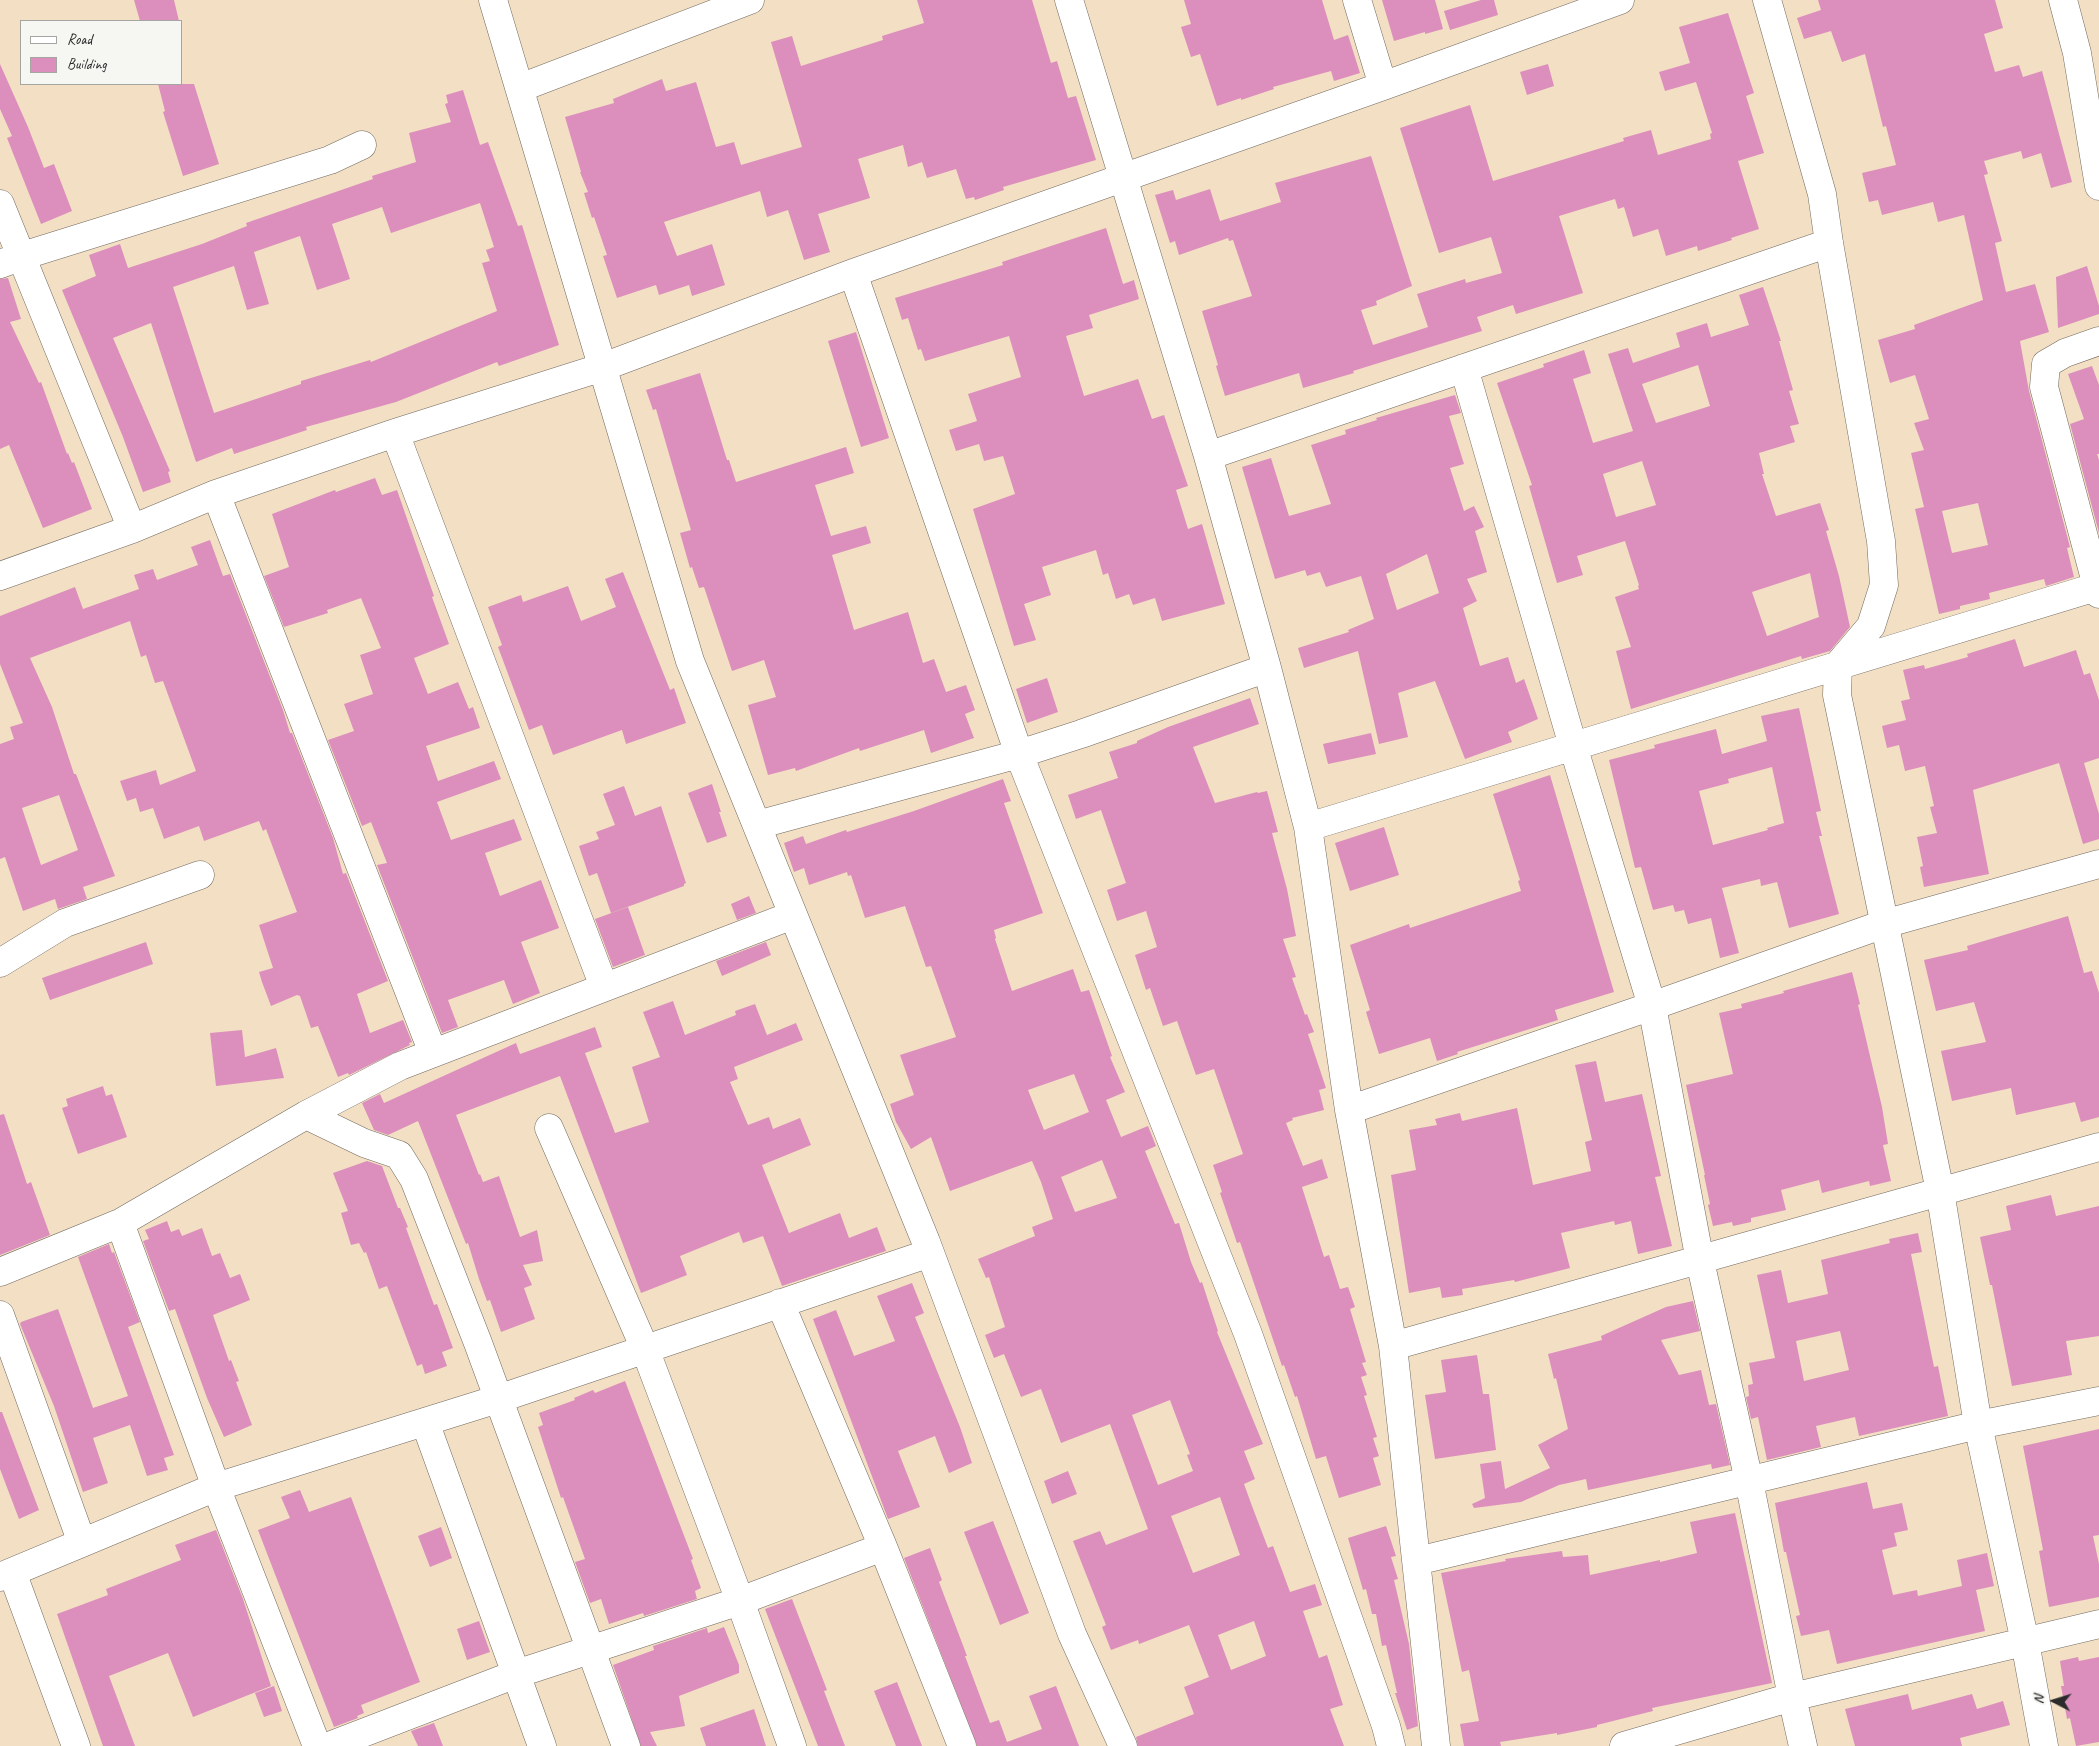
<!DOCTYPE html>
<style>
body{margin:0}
#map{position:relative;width:2099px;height:1746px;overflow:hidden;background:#f3dfc3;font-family:Caveat,sans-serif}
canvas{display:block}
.legend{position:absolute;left:20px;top:20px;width:162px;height:65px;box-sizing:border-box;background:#f6f6f2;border:1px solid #a5a5a2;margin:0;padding:6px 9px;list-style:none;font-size:15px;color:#2b2b2b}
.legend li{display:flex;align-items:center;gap:10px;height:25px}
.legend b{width:25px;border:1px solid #a5a5a2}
.north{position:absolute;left:2029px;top:1676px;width:50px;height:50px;-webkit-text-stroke:4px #f6f6f2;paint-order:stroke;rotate:275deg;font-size:14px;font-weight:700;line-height:20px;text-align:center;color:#2b2b2b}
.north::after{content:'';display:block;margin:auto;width:18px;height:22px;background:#2b2b2b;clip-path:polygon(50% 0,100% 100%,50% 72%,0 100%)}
</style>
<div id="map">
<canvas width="2099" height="1746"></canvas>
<ul class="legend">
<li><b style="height:6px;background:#fff"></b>Road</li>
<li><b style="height:14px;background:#dc8fbd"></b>Building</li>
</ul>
<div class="north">N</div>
</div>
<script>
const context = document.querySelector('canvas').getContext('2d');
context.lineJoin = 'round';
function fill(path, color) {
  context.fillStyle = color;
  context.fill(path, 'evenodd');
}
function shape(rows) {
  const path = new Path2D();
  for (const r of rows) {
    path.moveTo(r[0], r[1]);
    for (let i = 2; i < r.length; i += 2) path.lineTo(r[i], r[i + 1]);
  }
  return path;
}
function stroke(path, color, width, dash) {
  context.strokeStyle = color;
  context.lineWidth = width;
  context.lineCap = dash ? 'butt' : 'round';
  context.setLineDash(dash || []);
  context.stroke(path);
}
fill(shape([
 [134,0,174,0,179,21,140,21],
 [917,0,1032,0,1051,63,1057,61,1068,98,1076,96,1096,160,1003,187,1004,190,975,200,974,197,966,199,956,169,927,178,922,162,908,167,903,145,858,159,870,198,818,214,830,252,804,260,788,210,767,217,760,191,664,222,677,256,712,244,725,285,692,296,689,285,659,295,656,285,617,298,603,256,607,255,594,217,592,218,584,193,588,192,580,172,581,172,565,117,614,103,613,99,662,79,666,91,696,82,716,147,734,142,741,165,802,147,771,42,792,36,801,66,883,40,882,36,924,23],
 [1184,0,1322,0,1334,40,1348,35,1360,73,1334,81,1331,71,1273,87,1274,89,1241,100,1241,98,1217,106,1200,54,1191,57,1181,27,1191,24],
 [1382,0,1435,0,1443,29,1425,34,1425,32,1394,41],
 [1481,0,1494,0,1498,15,1450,30,1444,11],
 [1818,0,1995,0,2003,28,1984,34,1995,72,2019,65,2023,77,2042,71,2072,182,2051,188,2041,153,2023,159,2021,151,1984,161,1988,174,1984,175,2002,241,1995,243,2006,292,2035,284,2049,332,2020,341,2029,391,2070,547,2067,548,2074,577,2046,586,2044,579,1989,593,1990,599,1960,606,1960,609,1939,614,1915,509,1924,507,1911,453,1924,450,1914,423,1929,419,1915,375,1890,383,1878,340,1915,329,1914,325,1983,300,1964,215,1938,222,1933,202,1882,215,1878,200,1869,202,1862,173,1896,165,1886,126,1883,127,1865,54,1842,62,1831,31,1804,39,1797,18,1821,10],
 [1978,503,1988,545,1952,553,1942,511],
 [1728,13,1754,93,1746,96,1764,153,1738,161,1759,229,1731,238,1732,240,1698,251,1697,246,1666,256,1658,229,1633,237,1624,207,1618,209,1615,199,1559,216,1583,293,1516,314,1513,305,1477,317,1482,331,1353,371,1354,373,1303,388,1299,373,1225,396,1216,366,1218,365,1202,311,1252,296,1233,240,1229,241,1228,238,1179,255,1175,241,1170,243,1155,195,1173,190,1176,200,1210,189,1220,221,1281,202,1275,183,1371,156,1412,286,1376,301,1377,305,1361,310,1373,345,1428,327,1417,294,1465,279,1466,283,1502,273,1491,237,1439,253,1400,128,1470,105,1493,181,1624,141,1623,138,1651,130,1658,155,1711,139,1710,134,1712,133,1696,82,1665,91,1659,72,1690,63,1679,27],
 [0,64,28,127,44,168,54,164,72,211,41,224,7,138,12,136,0,109],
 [1548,64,1554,86,1527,95,1520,72],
 [158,84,194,84,219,164,183,176,163,112,165,111],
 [463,90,480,145,488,142,518,226,522,225,559,345,499,366,497,362,396,402,306,427,307,430,234,454,232,448,196,462,151,323,113,338,170,471,168,472,171,482,143,492,123,437,62,290,96,276,89,255,120,244,128,268,202,244,247,226,246,223,373,179,372,176,416,162,409,133,451,122,445,104,448,103,446,95],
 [480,203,494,247,486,250,490,261,482,263,497,311,371,362,370,360,301,381,301,384,214,413,173,287,234,266,247,310,269,304,254,252,300,236,317,290,350,279,332,224,382,207,391,233],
 [1106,228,1123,284,1134,280,1139,299,1089,315,1093,328,1066,336,1084,396,1138,379,1152,419,1164,415,1188,486,1176,490,1188,529,1202,524,1225,604,1162,621,1155,598,1133,605,1129,594,1116,599,1108,573,1103,575,1096,550,1042,567,1051,595,1024,604,1036,640,1014,646,973,509,1015,494,1003,456,984,461,979,444,956,451,949,430,977,421,968,394,1021,377,1009,336,925,361,921,349,918,350,908,318,902,320,895,298,1003,265,1002,262],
 [2087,266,2099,306,2099,314,2058,328,2056,277],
 [8,278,21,319,10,322,39,383,41,382,67,454,68,453,72,463,74,462,92,509,43,528,9,445,0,449,0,279],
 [1763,287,1781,341,1779,341,1793,390,1789,391,1799,424,1790,426,1795,442,1759,453,1764,474,1762,474,1776,516,1820,503,1829,530,1826,531,1839,576,1850,627,1830,651,1802,659,1801,656,1631,709,1616,651,1631,647,1615,597,1639,589,1638,586,1639,585,1625,541,1577,556,1583,575,1557,583,1529,486,1532,485,1497,383,1544,367,1543,364,1584,350,1591,373,1573,379,1593,443,1633,431,1608,354,1628,348,1633,363,1680,347,1676,333,1707,323,1711,337,1749,325,1739,295],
 [1698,365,1710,406,1656,423,1642,384],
 [1642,461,1656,505,1616,517,1603,474],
 [1810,573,1819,617,1767,636,1752,592],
 [856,332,889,438,861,447,828,341],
 [2092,366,2099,385,2099,454,2097,454,2099,460,2099,533,2070,424,2084,419,2068,374],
 [700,373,727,460,729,460,736,482,846,447,854,473,815,485,831,536,866,526,871,543,832,555,854,630,908,612,923,663,934,659,946,692,966,685,975,710,965,714,974,738,931,753,924,730,860,751,859,748,796,771,795,768,768,775,748,705,776,697,764,660,732,671,704,587,699,588,692,567,690,568,680,533,691,530,656,409,653,410,646,390],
 [1455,395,1461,413,1449,416,1464,464,1450,468,1464,511,1474,506,1484,527,1475,531,1487,572,1467,579,1477,601,1463,608,1480,666,1508,657,1516,683,1524,679,1538,719,1508,732,1512,742,1465,759,1435,681,1398,693,1408,737,1379,744,1358,651,1304,668,1298,648,1349,632,1348,630,1374,619,1361,576,1326,587,1320,572,1307,576,1305,570,1275,579,1242,467,1271,458,1289,516,1331,504,1311,445,1346,434,1345,430,1377,420,1376,418],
 [1427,554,1439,593,1397,610,1386,574],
 [375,478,382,495,397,490,434,596,432,597,449,644,414,658,428,694,458,682,469,709,473,707,480,728,426,746,438,781,494,761,501,779,437,802,451,840,514,819,522,840,485,853,500,896,541,880,559,928,521,942,540,993,513,1004,504,980,448,1000,458,1027,442,1033,377,865,387,863,371,822,362,826,328,740,354,731,344,704,373,694,360,655,381,648,361,598,327,610,328,613,284,627,264,576,289,567,272,514,335,490,336,492],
 [210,540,223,576,230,574,283,710,290,733,292,733,333,838,343,874,346,873,388,981,357,994,370,1033,403,1020,412,1042,409,1043,410,1045,349,1075,348,1073,338,1077,318,1026,311,1028,300,996,297,995,271,1006,262,982,259,972,273,968,259,925,297,912,266,829,263,831,259,821,204,841,199,826,164,839,153,808,140,812,136,798,127,801,120,781,156,770,160,785,196,771,163,681,155,683,146,655,141,657,130,621,30,658,52,707,74,774,76,774,115,876,83,887,87,899,58,909,55,899,23,911,5,857,0,859,0,744,14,739,10,727,23,723,0,664,0,616,75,587,83,609,139,589,134,575,153,569,157,580,198,565,191,547],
 [59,795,78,850,41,865,22,808],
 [623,572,670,690,674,688,686,723,626,744,622,730,553,755,542,725,529,730,498,647,502,645,488,607,521,595,523,602,568,586,581,621,616,607,605,579],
 [2015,639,2024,667,2076,650,2084,675,2090,673,2099,700,2099,758,2084,763,2099,814,2099,839,2083,844,2059,763,1973,790,1989,874,1924,887,1920,867,1923,866,1917,837,1937,833,1930,807,1934,806,1925,766,1905,771,1899,745,1887,748,1882,726,1906,720,1901,701,1910,699,1903,670,1924,665,1925,669,1968,657,1967,654],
 [1047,678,1058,712,1027,723,1016,689],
 [1250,698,1259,724,1193,747,1215,803,1257,792,1258,793,1267,791,1278,832,1272,833,1287,889,1296,936,1283,939,1296,977,1292,978,1305,1015,1307,1014,1314,1032,1308,1034,1326,1088,1319,1090,1324,1110,1292,1118,1293,1120,1286,1123,1303,1166,1322,1159,1328,1178,1302,1187,1324,1257,1329,1255,1340,1289,1348,1287,1355,1307,1350,1309,1366,1362,1362,1363,1367,1375,1361,1377,1367,1395,1364,1396,1377,1437,1373,1438,1379,1456,1373,1458,1381,1485,1339,1498,1326,1456,1316,1459,1297,1396,1295,1397,1284,1365,1282,1366,1240,1242,1237,1243,1220,1193,1222,1192,1213,1165,1243,1154,1214,1069,1196,1075,1177,1021,1163,1026,1150,988,1146,990,1135,955,1157,947,1146,911,1117,921,1107,890,1126,883,1101,810,1076,819,1068,795,1118,778,1109,752,1137,743,1137,741,1168,727],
 [1799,708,1821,811,1816,812,1822,836,1819,836,1839,914,1789,928,1777,882,1761,886,1760,879,1722,888,1739,953,1720,958,1711,918,1688,924,1684,910,1675,912,1673,905,1653,910,1641,867,1635,868,1609,760,1655,748,1654,745,1716,729,1722,754,1767,741,1761,716],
 [1772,767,1784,823,1767,828,1768,830,1713,845,1699,791,1729,783,1728,779],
 [1371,733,1376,754,1328,764,1323,744],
 [1550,775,1614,992,1555,1010,1558,1020,1457,1052,1458,1054,1437,1061,1430,1038,1379,1054,1366,1012,1370,1010,1350,945,1409,924,1410,928,1521,891,1518,881,1520,880,1493,794],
 [1003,779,1011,801,1004,803,1043,913,994,930,996,938,995,939,1012,991,1073,969,1081,992,1089,990,1112,1056,1110,1057,1125,1092,1106,1100,1121,1137,1148,1126,1156,1146,1145,1151,1175,1224,1179,1223,1191,1262,1200,1283,1202,1282,1218,1331,1217,1332,1263,1444,1244,1451,1255,1479,1244,1484,1252,1506,1268,1548,1273,1546,1290,1592,1315,1584,1322,1605,1303,1611,1319,1658,1327,1655,1343,1705,1330,1709,1344,1746,1138,1746,1136,1737,1194,1714,1184,1687,1209,1677,1189,1625,1139,1644,1138,1640,1111,1650,1102,1627,1106,1625,1073,1541,1100,1531,1106,1545,1148,1529,1110,1424,1061,1443,1041,1389,1021,1397,1004,1354,994,1358,985,1335,1005,1327,989,1277,986,1278,978,1259,1035,1236,1032,1227,1053,1219,1041,1182,1032,1161,950,1191,931,1137,911,1149,896,1122,890,1104,914,1095,900,1055,956,1037,931,966,926,967,905,906,865,918,851,875,848,876,847,872,809,885,804,868,794,872,784,843,803,836,806,844,846,830,847,832,914,811],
 [1074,1074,1089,1112,1044,1130,1028,1090],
 [1102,1160,1117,1198,1075,1212,1061,1177],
 [1170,1400,1190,1454,1187,1455,1193,1471,1158,1485,1132,1415],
 [1220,1497,1240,1555,1193,1573,1171,1516],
 [1254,1621,1266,1656,1231,1670,1218,1635],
 [712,784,721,812,719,812,727,836,707,843,688,793],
 [624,786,635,816,661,806,686,883,684,884,684,886,611,913,597,873,589,876,579,846,599,839,596,832,615,825,603,794],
 [1384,827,1399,875,1350,891,1335,843],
 [749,896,756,913,737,920,731,904],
 [628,907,645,955,613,967,595,919],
 [2068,916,2084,973,2092,971,2099,993,2099,1117,2081,1122,2075,1102,2016,1115,2011,1088,1952,1101,1941,1051,1986,1042,1974,1002,1936,1011,1924,960,1968,950,1967,946],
 [146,942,153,964,50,1000,42,978],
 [766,942,771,955,722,976,716,961],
 [1852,972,1860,1004,1858,1005,1882,1107,1888,1144,1883,1145,1891,1181,1870,1186,1869,1181,1822,1193,1819,1180,1781,1190,1786,1210,1751,1218,1751,1222,1733,1226,1732,1222,1713,1226,1708,1205,1710,1204,1704,1175,1705,1175,1686,1085,1733,1074,1719,1013,1742,1008,1741,1004,1784,993,1783,991],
 [673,1001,685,1035,736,1015,735,1011,755,1004,767,1035,796,1023,803,1040,734,1067,738,1079,730,1082,748,1125,769,1117,773,1129,800,1118,811,1145,762,1165,789,1233,840,1213,849,1238,877,1227,886,1251,782,1286,763,1236,743,1243,739,1232,680,1256,687,1275,641,1293,560,1076,456,1115,479,1175,480,1174,483,1182,499,1176,520,1237,537,1230,543,1261,523,1265,532,1285,524,1288,535,1319,501,1332,490,1300,487,1301,479,1279,468,1243,466,1244,418,1121,388,1135,374,1130,362,1103,380,1094,384,1103,516,1043,520,1054,595,1027,602,1047,585,1053,615,1133,649,1122,632,1067,660,1057,643,1012],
 [242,1030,245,1057,276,1048,284,1078,216,1086,210,1033],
 [1596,1061,1605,1102,1642,1094,1661,1176,1655,1177,1672,1246,1638,1254,1631,1221,1615,1225,1614,1221,1561,1233,1570,1268,1515,1282,1514,1280,1462,1289,1463,1295,1442,1298,1440,1287,1409,1293,1391,1175,1416,1170,1409,1130,1437,1125,1435,1119,1460,1113,1462,1121,1517,1108,1533,1185,1591,1171,1585,1142,1592,1140,1575,1065],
 [103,1086,106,1096,112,1094,127,1137,78,1154,62,1108,68,1106,66,1099],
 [4,1114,27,1184,31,1182,50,1235,0,1255,0,1115],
 [367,1161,382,1166,398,1208,400,1208,408,1227,406,1228,434,1305,437,1304,453,1348,442,1352,447,1366,425,1374,422,1364,417,1366,387,1286,379,1289,366,1252,364,1253,359,1243,351,1245,341,1213,348,1211,333,1173],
 [2051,1195,2056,1216,2099,1206,2099,1336,2066,1341,2072,1375,2012,1386,1992,1285,1990,1285,1980,1237,2011,1230,2006,1206],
 [167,1221,171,1232,179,1229,182,1236,202,1228,212,1256,220,1253,230,1278,240,1274,250,1300,213,1315,229,1361,231,1360,239,1381,236,1382,252,1425,224,1437,207,1398,175,1309,169,1311,143,1241,149,1239,145,1230],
 [1918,1233,1922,1252,1911,1254,1934,1367,1938,1366,1948,1416,1859,1436,1855,1417,1816,1426,1821,1447,1767,1460,1758,1417,1751,1419,1746,1397,1749,1396,1748,1385,1753,1384,1749,1363,1775,1358,1757,1275,1781,1270,1788,1303,1828,1294,1821,1260,1890,1243,1889,1239],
 [1840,1331,1849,1370,1804,1381,1796,1341],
 [109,1244,112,1253,114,1252,140,1322,128,1327,174,1455,164,1458,168,1470,147,1476,130,1425,93,1438,108,1483,83,1492,54,1406,20,1324,21,1322,58,1309,93,1408,128,1396,78,1257],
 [912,1283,924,1313,915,1317,960,1427,972,1463,949,1473,935,1436,898,1451,920,1507,888,1519,813,1319,836,1310,854,1356,895,1341,877,1296],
 [1693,1301,1700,1331,1661,1340,1679,1375,1701,1370,1709,1405,1716,1404,1730,1465,1712,1469,1711,1464,1588,1490,1586,1479,1559,1485,1521,1502,1474,1508,1472,1504,1485,1498,1480,1464,1501,1461,1505,1489,1550,1468,1538,1445,1568,1429,1556,1378,1554,1379,1548,1354,1602,1340,1601,1336,1666,1307],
 [1477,1355,1483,1394,1489,1394,1496,1450,1435,1459,1425,1395,1446,1392,1441,1360],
 [625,1381,693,1559,691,1560,701,1588,695,1591,697,1599,644,1616,643,1613,609,1624,601,1599,590,1603,575,1562,585,1559,563,1497,561,1498,538,1427,543,1425,539,1413,575,1400,574,1398,593,1390,595,1393],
 [0,1412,2,1412,39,1510,19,1519,0,1469],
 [2099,1429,2099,1535,2093,1536,2099,1564,2099,1597,2049,1607,2039,1551,2043,1550,2023,1446],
 [1068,1471,1077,1494,1052,1504,1044,1481],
 [1867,1482,1873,1509,1902,1503,1908,1530,1894,1533,1897,1546,1882,1550,1893,1595,1917,1590,1918,1596,1962,1586,1957,1560,1987,1553,1994,1586,1976,1590,1985,1631,1837,1664,1829,1630,1801,1636,1796,1616,1800,1615,1786,1552,1784,1552,1775,1503],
 [300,1490,309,1512,351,1497,420,1682,361,1705,364,1713,357,1716,358,1718,334,1727,258,1530,290,1518,281,1497],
 [1735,1513,1772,1683,1652,1708,1653,1711,1597,1725,1597,1727,1557,1735,1557,1733,1500,1742,1501,1746,1464,1746,1460,1724,1479,1721,1469,1670,1462,1672,1441,1573,1506,1561,1505,1559,1562,1551,1563,1557,1588,1555,1590,1575,1660,1560,1660,1562,1697,1553,1690,1522],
 [993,1521,1029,1613,1000,1625,964,1532],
 [1386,1526,1396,1556,1391,1557,1398,1579,1394,1580,1409,1644,1418,1726,1407,1730,1395,1693,1397,1693,1386,1645,1382,1646,1376,1614,1372,1614,1366,1589,1363,1590,1348,1538],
 [441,1527,452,1558,430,1567,418,1536],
 [216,1530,243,1599,271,1686,193,1717,168,1653,109,1676,135,1746,103,1746,57,1614,108,1595,106,1589,181,1560,175,1545],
 [930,1548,942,1580,939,1582,967,1656,965,1656,990,1723,999,1720,1007,1742,1042,1729,1029,1696,1056,1686,1079,1746,977,1746,904,1558],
 [792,1599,827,1690,824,1691,845,1746,818,1746,765,1609],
 [479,1621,490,1652,467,1660,457,1629],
 [724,1627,739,1665,739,1673,679,1696,685,1726,650,1732,657,1746,641,1746,613,1665,654,1650,653,1646,707,1628,708,1633],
 [2078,1657,2079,1661,2099,1657,2099,1742,2076,1746,2070,1718,2067,1719,2061,1686,2064,1686,2060,1661],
 [897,1682,922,1746,896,1746,874,1691],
 [274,1686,282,1711,264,1717,255,1693],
 [1908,1694,1912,1710,1972,1694,1977,1709,2003,1701,2010,1725,1960,1738,1962,1746,1855,1746,1845,1709],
 [754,1709,766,1746,706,1746,700,1728],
 [434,1723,443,1746,418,1746,411,1731]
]), '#dc8fbd');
const minor = shape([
 [493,0,690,661,926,1242,1072,1634,1123,1746],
 [1069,0,1208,456,1267,668,1308,827,1349,1110,1393,1346,1436,1746],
 [1357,0,1383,86],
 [1767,0,1822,194,1829,243,1881,541,1884,585,1871,626,1838,665,1837,695,1940,1191,1978,1425,2025,1642,2044,1746],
 [2063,0,2077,53,2099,186],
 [520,88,750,0],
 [0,204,132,529],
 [0,264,22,256,330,160,362,145],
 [853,273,1019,754,1248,1334,1386,1726,1391,1746],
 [2099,341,2065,353,2046,364,2044,387,2099,594],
 [1464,368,1573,746,1652,1006,1700,1261,1749,1481,1792,1697,1803,1746],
 [395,433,604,987],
 [1208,456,1829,243],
 [216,494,433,1053],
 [0,576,132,529,216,494,395,433,603,367,853,273,1383,86,1620,0],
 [757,825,1019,754,1081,734,1267,668],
 [1308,827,2099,586],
 [0,963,65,923,200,875],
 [1349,1110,1652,1006,1884,924,2099,864],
 [306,1115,364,1143,399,1155,414,1179,478,1343,626,1746],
 [549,1128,645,1349,740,1601,792,1746],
 [120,1223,216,1487,317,1746],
 [0,1272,120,1223,306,1115,400,1066,793,915],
 [780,1303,883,1547,962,1746],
 [0,1315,82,1543],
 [1393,1346,2099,1147],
 [425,1422,542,1746],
 [1417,1561,1978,1425,2099,1401],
 [12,1572,76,1746],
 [0,1577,216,1487,498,1399,930,1253],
 [329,1746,516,1674,740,1601,883,1547],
 [1624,1746,1792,1697,2099,1624]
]);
stroke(minor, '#716a60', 29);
stroke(minor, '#fff', 28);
</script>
